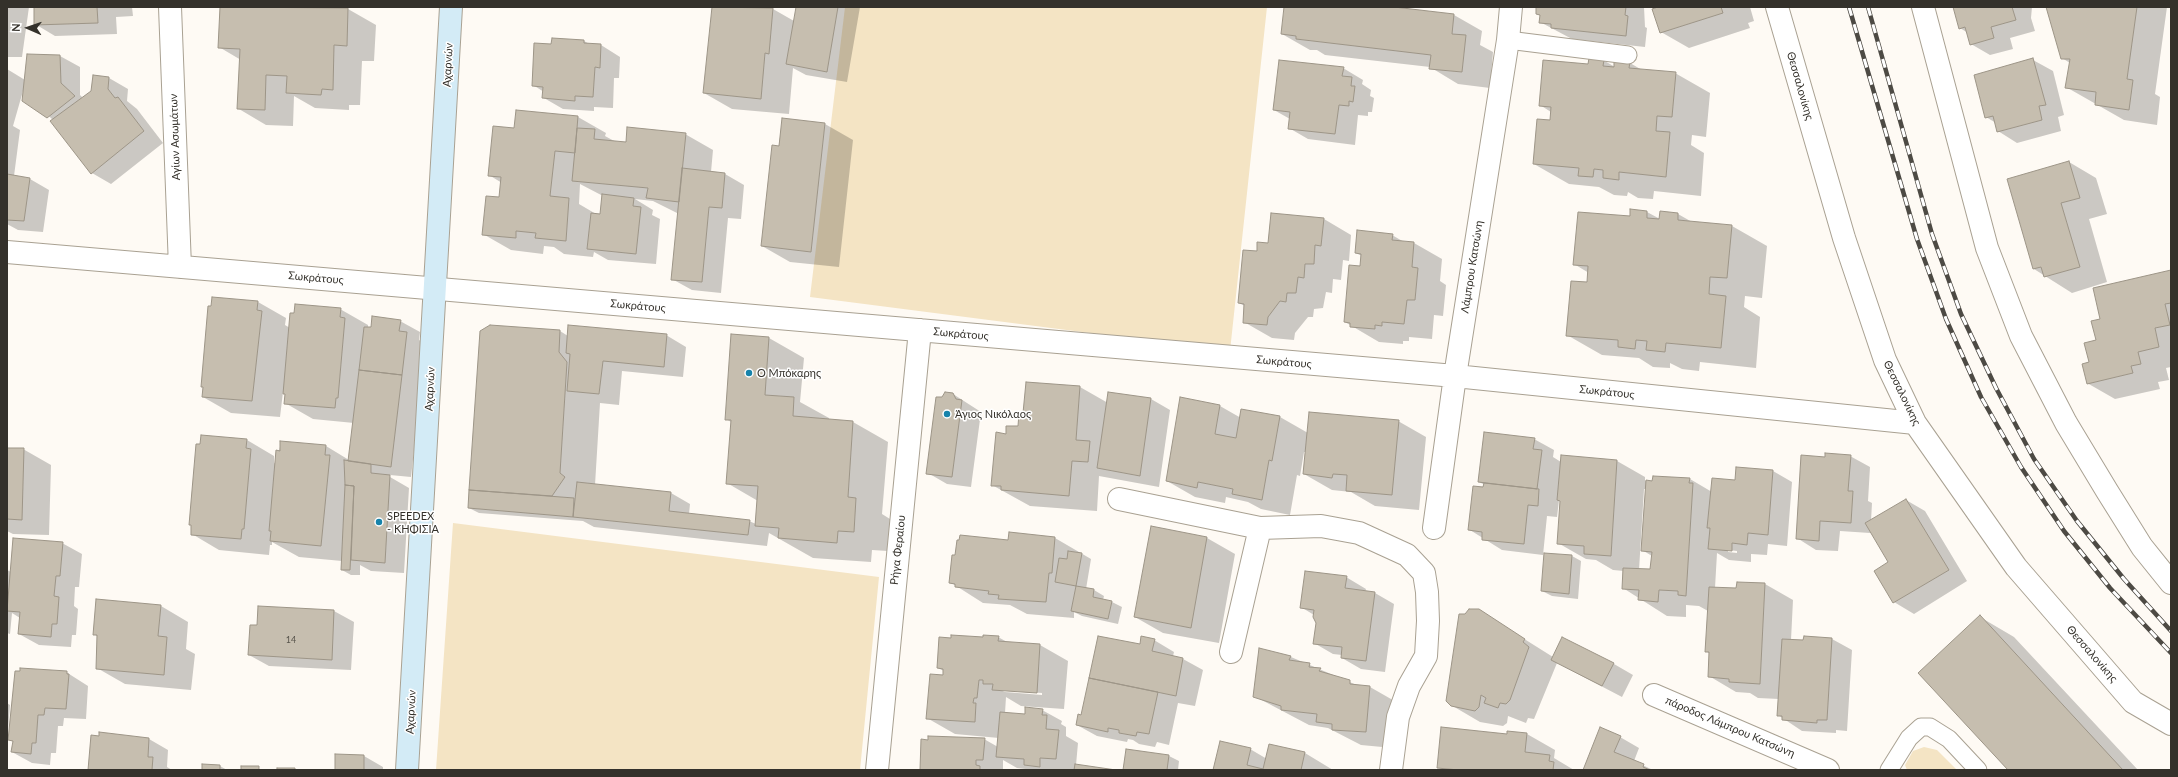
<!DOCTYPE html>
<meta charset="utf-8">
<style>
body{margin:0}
#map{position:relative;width:2178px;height:777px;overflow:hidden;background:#fefaf4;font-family:Lato,sans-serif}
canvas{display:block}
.frame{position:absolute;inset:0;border:8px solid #34312b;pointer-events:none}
.north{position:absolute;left:8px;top:8px;width:40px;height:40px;-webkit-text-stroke:3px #fff;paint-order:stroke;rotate:272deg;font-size:11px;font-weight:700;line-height:16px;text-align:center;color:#34312b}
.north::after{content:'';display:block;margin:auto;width:14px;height:18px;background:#34312b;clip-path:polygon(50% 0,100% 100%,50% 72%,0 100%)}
</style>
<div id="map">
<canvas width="2178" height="777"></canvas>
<div class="frame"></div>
<div class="north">N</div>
</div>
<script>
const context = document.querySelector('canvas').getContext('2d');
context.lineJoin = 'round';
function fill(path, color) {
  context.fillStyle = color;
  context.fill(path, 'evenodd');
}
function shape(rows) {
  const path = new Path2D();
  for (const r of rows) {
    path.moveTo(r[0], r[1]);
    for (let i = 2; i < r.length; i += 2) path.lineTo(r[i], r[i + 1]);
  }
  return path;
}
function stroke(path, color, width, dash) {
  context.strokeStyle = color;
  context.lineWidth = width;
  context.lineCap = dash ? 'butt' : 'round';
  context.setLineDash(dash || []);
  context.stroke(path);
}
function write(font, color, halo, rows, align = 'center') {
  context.font = font + ' Lato,sans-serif';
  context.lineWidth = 3;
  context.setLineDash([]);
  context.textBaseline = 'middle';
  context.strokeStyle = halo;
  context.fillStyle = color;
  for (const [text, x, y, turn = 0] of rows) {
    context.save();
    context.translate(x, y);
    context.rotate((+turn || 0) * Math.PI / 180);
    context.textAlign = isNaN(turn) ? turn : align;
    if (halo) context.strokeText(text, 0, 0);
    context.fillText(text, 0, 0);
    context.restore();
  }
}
fill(shape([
 [845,7,1267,7,1230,351,810,297],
 [453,523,879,577,860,770,436,770],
 [1924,747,1937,750,1957,770,1907,770,1905,765,1913,751]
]), '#f4e4c4');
fill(shape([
 [7,7,29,7,22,57,7,57],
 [35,7,132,7,133,16,116,17,117,34,55,36,35,24],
 [221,7,338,7,348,9,376,25,374,61,362,61,360,105,349,105,349,110,315,108,294,96,293,126,266,125,239,109,241,60,219,47],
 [713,7,773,9,794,21,797,7,860,7,847,82,806,75,793,68,789,114,732,109,704,93],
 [1285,7,1386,7,1454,15,1482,31,1480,45,1493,52,1490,88,1458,84,1430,67,1325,55,1317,50,1310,50,1282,34],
 [1538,7,1644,7,1645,27,1647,28,1645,47,1572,39,1540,22,1541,16,1537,14],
 [1661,7,1750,7,1754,21,1748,23,1750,28,1689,48,1661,32],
 [1954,7,2032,7,2031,18,2035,31,2010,38,2013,49,1990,55,1971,44,1968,33,1960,28],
 [2047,7,2167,7,2155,94,2160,97,2157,125,2124,120,2066,87,2070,63,2062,58],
 [584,41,591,45,601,45,620,57,619,78,614,78,613,108,594,107,594,111,563,109,544,98,544,92,533,85],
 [28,55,60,56,80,67,80,95,83,98,92,91,94,76,109,78,128,89,127,101,137,109,163,143,111,184,92,173,53,120,23,91,13,126,20,130,14,176,30,179,49,190,43,232,18,230,7,224,7,69,25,80],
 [1603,60,1615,67,1630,63,1642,70,1675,73,1710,93,1706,137,1692,135,1691,145,1704,153,1701,196,1654,191,1653,199,1638,198,1628,192,1627,196,1614,195,1599,187,1569,184,1534,164,1551,121,1551,112,1540,105,1589,65],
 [2033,60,2053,71,2064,115,2058,117,2061,131,2017,143,1998,131,1996,123,1986,117],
 [1343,68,1363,80,1362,84,1371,90,1370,96,1374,98,1372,112,1368,112,1368,116,1358,115,1355,145,1308,139,1289,128,1290,119,1274,110],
 [578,117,606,133,605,136,616,142,627,143,685,134,713,150,711,172,725,174,744,185,741,219,728,218,721,293,692,290,672,279,679,214,653,201,635,199,653,210,652,215,660,219,656,264,608,260,594,252,593,257,564,254,554,247,544,246,543,254,511,250,483,234,500,198,502,183,489,175,515,129],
 [580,184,603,196,601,215,596,214,579,204],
 [783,119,825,124,853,140,839,267,790,262,762,246],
 [2069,162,2096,178,2107,214,2089,219,2107,282,2072,293,2034,269],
 [1631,210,1647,212,1660,219,1661,213,1678,214,1692,222,1732,226,1767,246,1762,298,1745,296,1744,307,1760,317,1756,368,1700,362,1699,371,1682,369,1670,363,1670,368,1653,367,1639,358,1602,355,1567,335,1588,283,1589,273,1574,264,1630,217],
 [1324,219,1351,235,1349,261,1343,260,1341,280,1333,279,1332,293,1326,292,1323,308,1314,309,1313,317,1308,317,1295,333,1294,340,1272,338,1244,322,1245,306,1239,303,1258,252,1269,245],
 [1392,235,1404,242,1414,243,1442,259,1440,281,1446,285,1443,316,1434,315,1432,339,1409,337,1409,341,1403,341,1403,344,1379,342,1345,322,1361,267,1362,256,1356,253],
 [2171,271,2171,367,2166,368,2169,380,2158,382,2160,389,2115,399,2087,383,2101,320],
 [258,302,286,318,285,325,290,328,340,309,368,325,368,328,400,321,420,332,419,340,426,344,411,477,390,475,390,477,409,488,404,573,371,571,360,565,360,575,351,575,342,570,342,561,299,557,272,542,272,545,270,545,269,555,219,550,192,534,247,440,274,456,274,463,276,464,281,442,326,446,349,460,354,423,313,419,285,403,286,394,283,392,280,417,231,413,203,397,204,388,202,386],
 [560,331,568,336,666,335,686,347,683,377,622,371,619,405,600,403,595,485,671,493,690,504,689,514,749,521,756,524,758,501,727,483,731,422,726,419,732,336,769,338,804,358,800,402,829,418,829,420,853,422,888,442,882,514,890,519,888,551,872,550,871,562,813,558,769,533,767,546,594,527,583,521,479,513,469,508,481,332],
 [1080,387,1108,403,1109,393,1151,399,1170,410,1159,487,1099,476,1097,511,1030,506,992,485,1007,435,1019,428,1024,414],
 [953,394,981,412,971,487,947,484,928,473,942,398],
 [1220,406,1241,418,1280,417,1308,433,1398,421,1426,437,1419,510,1375,506,1351,492,1332,490,1304,474,1306,452,1304,452,1300,476,1297,475,1290,515,1261,509,1248,502,1226,497,1225,503,1195,497,1167,481],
 [1534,439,1554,450,1553,457,1561,462,1562,456,1617,461,1645,477,1645,481,1690,479,1712,492,1736,481,1773,471,1792,482,1787,546,1768,544,1767,555,1751,554,1751,562,1729,560,1717,553,1715,588,1737,589,1738,583,1765,584,1793,600,1791,640,1804,641,1805,637,1832,639,1852,650,1847,731,1836,730,1836,733,1802,731,1778,715,1779,699,1758,698,1750,693,1736,692,1709,676,1710,654,1706,651,1708,611,1699,606,1686,605,1686,617,1667,616,1623,588,1624,571,1613,570,1596,560,1586,559,1558,543,1561,501,1559,500,1557,517,1547,516,1543,555,1502,550,1470,530,1485,485,1479,482],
 [1644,489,1646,489,1642,550,1652,556,1651,570,1639,570],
 [1728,550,1737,551,1737,553,1728,552],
 [7,448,23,449,51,465,49,535,13,534,7,531],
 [1850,456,1870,467,1868,501,1872,503,1871,521,1906,500,1925,511,1967,581,1914,614,1894,602,1876,571,1890,562,1870,530,1870,533,1840,531,1838,551,1816,550,1797,538,1826,458],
 [1151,527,1207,538,1235,554,1219,643,1163,633,1135,617],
 [1055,538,1091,559,1086,589,1094,590,1104,596,1103,600,1112,602,1122,607,1118,624,1082,616,1074,612,1074,618,1027,614,1010,605,983,603,950,582,1009,541],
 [62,543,82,554,79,587,75,587,74,606,78,609,76,635,72,635,71,647,39,645,19,634,20,618,12,613,10,634,7,633,7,570,11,572],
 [1572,556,1581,561,1578,599,1552,596,1542,591],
 [1346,577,1366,589,1365,592,1375,593,1394,604,1385,672,1361,669,1342,658,1342,655,1333,654,1314,643,1317,623,1314,615,1301,607],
 [161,606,188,622,186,649,195,654,191,690,125,684,97,668,98,637,94,634],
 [259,607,334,611,354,622,351,670,269,666,249,655,258,627],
 [1478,610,1553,657,1614,664,1633,675,1622,697,1557,663,1534,719,1528,718,1526,723,1508,716,1507,723,1503,726,1480,722,1451,705,1465,615],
 [1980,617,2014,637,2138,770,2009,770],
 [998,637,1009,643,1040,645,1068,661,1064,709,1021,706,1006,697,1005,713,1026,715,1042,710,1062,721,1061,724,1066,727,1066,736,1078,743,1076,765,1108,770,1034,770,1017,768,1003,760,1003,770,921,770,984,739,998,747,999,738,955,734,927,718,944,676,944,671,938,668,984,638],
 [1000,690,1042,693,1042,695,1005,692],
 [1154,640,1174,652,1173,656,1183,659,1203,670,1195,706,1178,703,1169,745,1157,742,1155,747,1139,744,1133,740,1128,739,1127,742,1097,736,1077,725,1082,716,1140,646],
 [1260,649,1291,657,1359,686,1370,687,1398,703,1393,748,1361,745,1328,728,1309,725,1254,696],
 [66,672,88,686,86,719,64,718,63,726,58,726,56,753,51,753,50,765,32,763,12,752,14,742,9,740],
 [7,703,10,705,7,741],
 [100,733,149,739,168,750,167,767,172,770,89,770],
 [1527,734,1555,750,1554,758,1574,770,1443,770,1438,767,1508,735],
 [1620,737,1639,748,1634,761,1653,770,1585,770],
 [1270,745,1305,753,1333,770,1214,770,1250,749,1267,759],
 [1127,750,1169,756,1179,761,1178,770,1124,770],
 [364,756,383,767,383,770,336,770],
 [220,766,227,770,203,770]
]), '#0003');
const building = shape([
 [34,7,97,7,98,23,34,25,34,7],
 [220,7,348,8,347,46,334,45,333,90,322,89,321,95,286,93,287,76,266,75,265,110,237,109,240,49,218,48,220,7],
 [712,7,773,8,769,54,765,53,761,99,703,93,712,7],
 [796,7,838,7,827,72,786,64,796,7],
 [1284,7,1394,7,1454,14,1452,34,1466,35,1462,72,1429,69,1431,55,1296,39,1296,36,1281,34,1284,7],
 [1536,7,1626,7,1625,15,1628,16,1626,36,1551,28,1551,24,1539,23,1540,15,1536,14,1536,7],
 [1658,7,1721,7,1723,13,1660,33,1652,9,1658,7],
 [1953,7,2012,7,2016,20,1991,27,1994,38,1970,45,1965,27,1959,29,1953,7],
 [2046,7,2137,7,2127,79,2133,80,2129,110,2095,105,2096,92,2065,88,2070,59,2061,59,2046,7],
 [552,38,584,40,584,43,601,44,600,68,595,67,593,97,575,96,575,101,542,98,543,87,532,86,534,43,551,44,552,38],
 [27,54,60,55,61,83,75,96,47,118,22,101,27,54],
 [1589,58,1604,60,1603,66,1614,67,1614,60,1630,62,1629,68,1676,72,1672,117,1657,116,1656,131,1670,132,1666,177,1619,172,1619,180,1603,178,1603,170,1594,169,1593,177,1578,176,1579,168,1533,164,1537,119,1550,120,1551,107,1539,106,1543,60,1588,64,1589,58],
 [2033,58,2046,105,2039,106,2042,120,1997,132,1993,116,1985,118,1974,75,2033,58],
 [1279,60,1344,67,1342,76,1352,77,1351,86,1355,86,1353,102,1349,101,1349,106,1339,105,1335,134,1288,129,1290,112,1273,110,1279,60],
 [93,75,109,77,108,89,115,98,118,97,144,131,91,174,50,121,91,91,93,75],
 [516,110,578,116,575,153,555,151,550,196,569,198,566,241,535,238,536,233,516,231,516,238,482,235,486,196,499,197,501,177,488,176,493,126,514,128,516,110],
 [782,118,825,123,811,252,761,246,772,145,779,146,782,118],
 [627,127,686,133,679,202,646,198,648,188,572,181,577,128,595,129,594,139,626,142,627,127],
 [2069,161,2080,198,2061,203,2080,267,2044,277,2041,267,2033,269,2007,179,2069,161],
 [682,168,725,173,722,208,709,207,702,282,671,280,682,168],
 [7,174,30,178,24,221,7,220,7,174],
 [602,194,634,198,633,206,641,207,636,254,587,249,591,213,600,214,602,194],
 [1630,209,1647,211,1647,218,1659,219,1660,211,1678,213,1678,220,1732,225,1727,278,1710,277,1709,294,1726,296,1721,348,1666,343,1665,352,1646,350,1647,341,1636,340,1635,349,1618,347,1618,340,1566,336,1571,281,1587,282,1588,266,1573,265,1578,212,1630,216,1630,209],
 [1271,213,1324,218,1321,246,1315,245,1314,264,1305,264,1304,278,1298,277,1296,293,1287,293,1286,302,1280,301,1268,317,1267,325,1243,323,1244,304,1238,303,1243,250,1257,251,1257,242,1268,243,1271,213],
 [1357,230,1393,234,1392,240,1414,242,1412,267,1418,268,1415,300,1407,300,1404,324,1382,322,1382,326,1375,325,1375,329,1350,327,1350,323,1344,322,1349,265,1360,266,1361,254,1355,253,1357,230],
 [2171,270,2171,303,2165,304,2170,325,2155,328,2159,347,2138,352,2141,364,2131,366,2133,373,2087,384,2082,364,2089,362,2084,343,2096,340,2091,321,2100,319,2093,288,2171,270],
 [212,297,258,301,257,310,262,311,252,401,202,397,203,387,201,387,208,306,211,306,212,297],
 [295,304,341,308,340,317,345,318,338,398,336,398,335,408,284,404,285,394,283,394,290,313,294,313,295,304],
 [372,316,401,320,399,331,407,332,402,375,359,370,364,327,371,327,372,316],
 [490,325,560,330,559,352,567,362,560,473,565,477,552,496,469,490,480,331,490,325],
 [568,325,667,334,664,367,603,361,599,394,567,391,570,354,566,353,568,325],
 [731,334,769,337,765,395,794,397,793,416,853,421,848,497,856,498,854,532,838,531,837,543,778,538,779,528,755,526,758,486,726,484,731,420,725,420,731,334],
 [359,370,402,375,391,467,348,461,359,370],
 [1026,382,1080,386,1076,440,1090,441,1088,462,1072,461,1069,496,1001,490,1001,486,991,486,996,432,1006,434,1006,426,1018,426,1019,413,1023,413,1026,382],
 [945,392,953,393,956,399,962,400,952,477,926,474,936,397,942,397,945,392],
 [1108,392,1151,398,1140,476,1097,468,1108,392],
 [1180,397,1220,405,1215,434,1236,438,1241,409,1280,416,1272,461,1269,460,1262,500,1232,494,1233,489,1198,482,1197,488,1166,481,1180,397],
 [1309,412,1399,420,1392,495,1346,491,1347,475,1333,474,1332,478,1303,474,1309,412],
 [1484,432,1535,438,1533,449,1542,450,1537,489,1478,482,1484,432],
 [201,435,247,439,246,448,251,449,244,529,242,529,241,539,191,535,191,525,189,525,196,444,200,444,201,435],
 [280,441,326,445,325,455,330,455,321,546,270,541,271,531,269,531,276,450,280,451,280,441],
 [7,448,24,448,22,520,7,519,7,448],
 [1825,453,1851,455,1848,491,1853,491,1851,523,1820,521,1819,541,1796,539,1801,455,1825,457,1825,453],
 [1561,455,1617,460,1611,556,1584,554,1584,546,1557,544,1560,501,1557,500,1561,455],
 [344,460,371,464,371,473,390,475,385,563,351,560,354,486,345,485,344,460],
 [1736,467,1773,470,1768,535,1748,533,1747,545,1732,543,1732,551,1708,549,1710,528,1707,528,1712,478,1735,480,1736,467],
 [1653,476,1690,478,1689,483,1693,483,1686,596,1678,595,1678,591,1659,590,1658,602,1638,600,1639,590,1622,589,1623,568,1650,569,1652,552,1641,551,1646,480,1652,481,1653,476],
 [577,482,671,492,669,511,750,520,748,535,573,517,577,482],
 [1484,483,1539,489,1538,506,1528,505,1524,544,1482,540,1482,532,1468,530,1473,486,1483,487,1484,483],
 [345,485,354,486,350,570,341,570,345,485],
 [469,490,574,498,573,517,468,508,469,490],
 [1906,499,1949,570,1893,603,1874,571,1888,562,1865,523,1906,499],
 [1151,526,1207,537,1191,628,1134,617,1151,526],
 [1009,532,1055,537,1052,573,1049,573,1046,602,998,599,999,595,988,594,989,591,955,587,955,584,949,583,952,555,955,555,957,540,959,540,960,535,1008,540,1009,532],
 [13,538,63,542,60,576,56,576,54,596,59,597,57,624,52,624,51,637,18,634,20,612,7,611,13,538],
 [1068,551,1082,553,1076,586,1055,582,1059,558,1067,559,1068,551],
 [1544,553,1572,555,1569,594,1541,591,1544,553],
 [1305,571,1347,576,1345,588,1375,592,1366,661,1341,658,1342,647,1313,644,1316,623,1313,617,1314,610,1300,608,1305,571],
 [1737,582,1765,583,1760,684,1729,682,1729,679,1708,677,1709,652,1705,652,1709,587,1736,588,1737,582],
 [1076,586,1094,589,1093,597,1112,601,1108,619,1071,611,1076,586],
 [96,599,161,605,158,636,167,637,164,675,96,669,97,635,93,635,96,599],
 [258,606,334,610,332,660,248,655,250,625,257,625,258,606],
 [1469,609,1479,609,1525,639,1523,642,1529,647,1510,700,1506,704,1500,703,1498,708,1484,703,1486,698,1481,695,1479,707,1475,711,1451,706,1446,701,1459,614,1465,614,1469,609],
 [1980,615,2123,770,2008,770,1918,673,1980,615],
 [951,635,983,637,983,635,999,636,998,641,1040,644,1037,693,992,690,993,684,983,684,983,680,979,680,977,698,974,698,973,703,976,703,975,722,926,719,930,674,943,675,943,669,937,668,939,637,951,638,951,635],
 [1098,636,1140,644,1141,636,1155,639,1152,651,1183,658,1176,696,1089,678,1098,636],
 [1804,636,1832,638,1827,720,1817,720,1817,723,1782,720,1782,716,1777,716,1782,639,1803,640,1804,636],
 [1562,637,1614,663,1602,686,1551,660,1562,637],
 [1259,648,1291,656,1289,660,1310,663,1309,667,1321,668,1319,671,1350,680,1350,684,1370,686,1366,732,1332,730,1332,724,1316,722,1317,714,1281,710,1281,706,1253,697,1259,648],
 [20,668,67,671,67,674,69,674,66,709,45,708,44,715,38,715,36,743,32,743,31,754,11,752,13,741,8,740,15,671,20,671,20,668],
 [1089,678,1158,692,1149,734,1137,732,1136,736,1119,733,1119,730,1108,728,1108,732,1076,725,1078,714,1081,715,1089,678],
 [1025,707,1043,709,1042,715,1047,715,1046,729,1059,730,1056,759,1040,758,1040,767,1024,765,1024,759,996,757,1000,712,1025,714,1025,707],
 [1441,727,1507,734,1507,731,1527,733,1525,752,1550,755,1549,761,1554,762,1553,770,1459,770,1437,768,1441,727],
 [1600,727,1621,736,1614,752,1644,764,1643,767,1650,770,1583,770,1600,727],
 [99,732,149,738,148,757,153,757,152,770,88,770,91,735,99,736,99,732],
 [928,736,985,738,983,760,976,760,976,765,980,766,980,770,920,770,921,739,928,740,928,736],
 [1220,741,1251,748,1247,765,1263,769,1269,744,1305,752,1301,770,1213,770,1220,741],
 [1126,749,1169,755,1167,770,1123,770,1126,749],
 [335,754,364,755,364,770,335,770,335,754],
 [202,764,220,765,220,770,202,770,202,764],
 [1075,764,1116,770,1074,770,1075,764],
 [241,766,259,766,259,770,241,770,241,766],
 [277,768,295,768,295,770,277,770,277,768]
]);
fill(building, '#c6beaf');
stroke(building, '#9d9587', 1);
const lane = shape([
 [1508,40,1628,55],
 [1889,770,1909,738,1921,727,1930,727,1949,739,1978,770]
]);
const street = shape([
 [170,7,180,267],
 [1777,7,1844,238,1885,360,1915,423,2016,567,2133,702,2171,724],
 [1923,7,1987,248,2021,336,2066,423,2107,491,2142,547,2171,583],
 [7,252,1455,376,1915,423],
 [1119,499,1260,528,1321,526,1359,533,1407,555,1424,573,1427,592,1428,621,1426,656,1409,686,1398,717,1391,770],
 [1434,528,1455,376,1508,40,1511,7],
 [1231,652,1260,528],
 [1654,695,1828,770],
 [877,770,920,330]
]);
const secondary = shape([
 [407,770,451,7]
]);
stroke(lane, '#a9a192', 19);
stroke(street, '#a9a192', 24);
stroke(secondary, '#a9a192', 24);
stroke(lane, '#fff', 17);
stroke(street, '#fff', 22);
stroke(secondary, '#d3ebf6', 22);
const rail = shape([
 [1849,7,1917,239,1946,319,1981,397,2021,467,2064,531,2110,588,2171,653],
 [1868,7,1932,234,1961,314,1996,388,2034,459,2077,521,2124,579,2171,631]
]);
stroke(rail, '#4d4a44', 4.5);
stroke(rail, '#fff', 3, [9]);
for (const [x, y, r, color] of [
 [749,373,4,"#1683ab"],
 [947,414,4,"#1683ab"],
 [379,522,4,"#1683ab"]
]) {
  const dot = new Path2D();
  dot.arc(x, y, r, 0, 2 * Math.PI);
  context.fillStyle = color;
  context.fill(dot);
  stroke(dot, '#fff', 1.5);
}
write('9px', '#58544c', null, [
 ["14",291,640]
]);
write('11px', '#34312b', '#fff', [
 ["Αχαρνών",448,65,-87],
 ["Θεσσαλονίκης",1800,86,74],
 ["Αγίων Ασωμάτων",175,137,-92],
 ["Λάμπρου Κατσώνη",1472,267,-81],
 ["Σωκράτους",316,278,5],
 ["Σωκράτους",638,306,5],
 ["Σωκράτους",961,334,5],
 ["Σωκράτους",1284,362,5],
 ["Αχαρνών",430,389,-87],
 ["Σωκράτους",1607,392,6],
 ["Θεσσαλονίκης",1902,393,64],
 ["Ρήγα Φεραίου",898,550,-84],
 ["Θεσσαλονίκης",2092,654,49],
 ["Αχαρνών",411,712,-87],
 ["πάροδος Λάμπρου Κατσώνη",1730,727,23]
]);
write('11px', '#34312b', '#fff', [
 ["Ο Μπόκαρης",757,373],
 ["Άγιος Νικόλαος",955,414],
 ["SPEEDEX",387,516],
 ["- ΚΗΦΙΣΙΑ",387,529]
], 'left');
</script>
